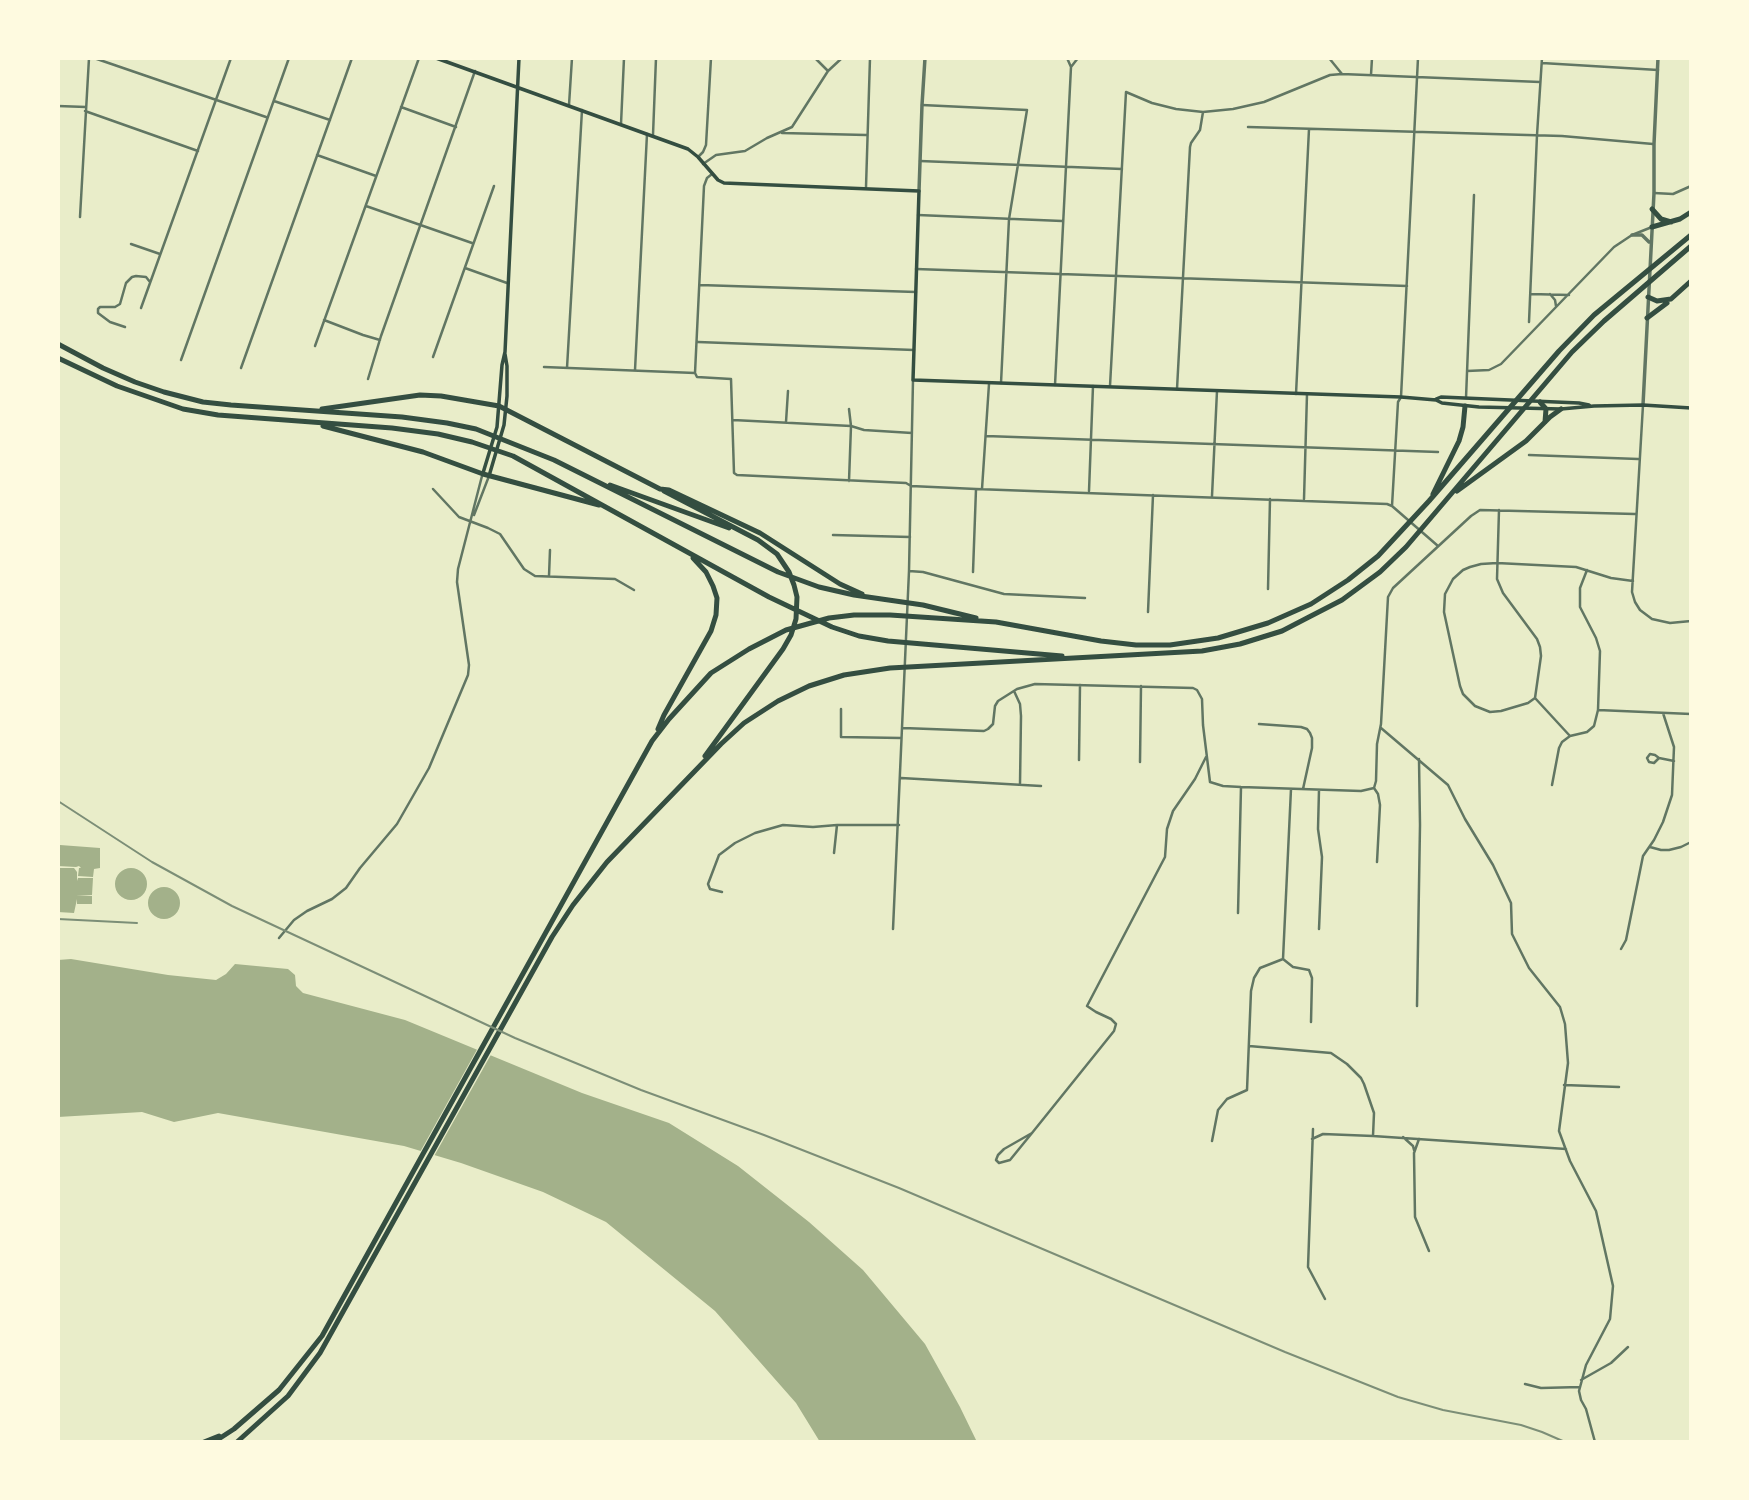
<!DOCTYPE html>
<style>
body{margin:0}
#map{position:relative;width:1749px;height:1500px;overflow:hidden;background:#e9edc9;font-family:Barlow,sans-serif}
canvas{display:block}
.frame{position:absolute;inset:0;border:60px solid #fefae0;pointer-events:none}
</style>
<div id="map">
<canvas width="1749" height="1500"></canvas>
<div class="frame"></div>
</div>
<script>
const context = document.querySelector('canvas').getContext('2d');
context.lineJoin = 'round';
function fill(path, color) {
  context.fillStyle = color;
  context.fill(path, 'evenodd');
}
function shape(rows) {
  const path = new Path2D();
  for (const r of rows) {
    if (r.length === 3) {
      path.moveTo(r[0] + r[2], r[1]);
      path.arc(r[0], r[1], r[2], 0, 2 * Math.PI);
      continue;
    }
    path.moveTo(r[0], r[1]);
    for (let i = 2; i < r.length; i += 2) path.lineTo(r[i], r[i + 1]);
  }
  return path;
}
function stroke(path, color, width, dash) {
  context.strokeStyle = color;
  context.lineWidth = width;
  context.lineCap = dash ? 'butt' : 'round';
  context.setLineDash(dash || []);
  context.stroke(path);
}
fill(shape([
 [60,845,100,848,100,868,94,869,93,877,78,876,79,868,81,868,79,866,76,867,58,866,58,847],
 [131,884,16],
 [58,868,74,868,77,872,77,881,78,878,93,878,92,895,76,895,92,896,92,904,77,904,77,899,74,913,58,912],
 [164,903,16],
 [71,959,168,975,216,980,226,974,235,964,288,969,295,975,296,986,303,993,405,1020,582,1093,669,1123,738,1166,809,1222,863,1270,925,1344,960,1407,977,1442,820,1442,796,1403,715,1311,606,1222,543,1192,461,1163,404,1146,218,1113,174,1122,142,1112,58,1117,58,960]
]), '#a3b18a');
fill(shape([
 [479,1046,493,1051,433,1158,419,1154]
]), '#e9edc9');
stroke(shape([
 [94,58,266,117],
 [815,58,827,70],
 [1329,58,1342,74],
 [1542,63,1658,70],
 [1071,67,1078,58],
 [1371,75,1372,58],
 [274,101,330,120],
 [569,105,572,58],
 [922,105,1027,110,1009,219,1001,383],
 [58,106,86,107],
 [401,107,456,127],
 [85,111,198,151],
 [621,124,624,58],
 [1248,127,1562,136,1653,144],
 [782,133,866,135],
 [653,135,656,58],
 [317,155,376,176],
 [699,156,703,152,706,145,711,58],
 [920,161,1122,169],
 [703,164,716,155,745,151,767,138,792,127,828,71,842,58],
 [866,187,870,58],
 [1654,193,1673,194,1691,186],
 [366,206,472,243],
 [918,215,1062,221],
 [80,217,89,58],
 [131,244,160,254],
 [465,268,507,283],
 [916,269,1407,286],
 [700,285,916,292],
 [1531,294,1569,295],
 [1550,294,1555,300,1556,306],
 [141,308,231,58],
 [324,320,363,335,380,340],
 [1529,322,1537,135,1542,58],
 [125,327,110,322,98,313,98,309,100,307,115,307,120,304,126,283,132,277,136,276,146,277,150,282],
 [698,342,914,350],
 [315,346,419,58],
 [433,357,494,186],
 [181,360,289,58],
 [544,367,695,373,697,377,731,379,734,473,737,475,906,483,911,486,976,489,1387,504,1392,506,1438,546],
 [241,368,352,58],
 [567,368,582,110],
 [635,370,647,134],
 [1467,371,1489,370,1501,364,1614,247,1632,235,1652,227],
 [695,373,704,186,707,178,712,174],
 [368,379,381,336,475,71],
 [1055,385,1071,67,1067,58],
 [1110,386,1126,92,1152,103,1176,109,1203,112,1233,109,1264,102,1330,75,1342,74,1540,82],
 [1177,389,1190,147,1191,143,1200,130,1203,112],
 [1296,394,1309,129],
 [1466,398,1474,195],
 [1643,405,1632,592,1635,602,1640,610,1652,619,1670,623,1691,621],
 [733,420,851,426,864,430,912,433],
 [786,422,788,391],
 [986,436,1438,452],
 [1529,455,1638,459],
 [849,481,851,426,849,409],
 [433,489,459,517,488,528,500,534,524,569,535,576,615,579,634,590],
 [982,489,989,384],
 [1089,491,1093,386],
 [1212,496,1217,391],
 [1304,499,1307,394],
 [1392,506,1398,402,1401,397,1418,58],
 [1499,510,1497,579,1503,593,1537,639,1540,647,1541,656,1535,698],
 [474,515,489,476],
 [833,535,910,537],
 [909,571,923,572,1004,594,1085,598],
 [973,572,976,489],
 [549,576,550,550],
 [1268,589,1270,499],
 [1148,612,1153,495],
 [1014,691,1020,704,1021,716,1020,784],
 [1535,698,1528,703,1501,711,1490,712,1475,706,1463,694,1460,686,1444,612,1445,594,1453,579,1463,570,1470,567,1481,564,1497,563,1576,567,1611,578,1633,581],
 [1535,698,1570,736,1587,732,1594,726,1598,710,1600,651,1596,638,1580,607,1580,588,1587,570],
 [841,709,841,737,901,738],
 [1598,710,1691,714],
 [1259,724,1301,727,1307,729,1310,733,1312,738,1312,748,1303,789],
 [903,728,984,731,988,729,993,724,995,706,998,701,1017,689,1035,684,1193,688,1197,690,1202,699,1203,725,1210,782,1223,786,1241,787,1361,791,1374,788],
 [1381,728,1448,785,1465,819,1493,865,1511,903,1512,934,1529,968,1560,1007,1565,1024,1568,1063,1559,1131,1570,1161,1596,1211,1613,1286,1610,1319,1586,1365,1579,1391,1581,1400,1586,1409,1595,1442],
 [1659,758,1655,755,1650,754,1647,758,1649,762,1654,763,1659,758,1674,761],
 [1079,760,1080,685],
 [1140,762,1141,686],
 [901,778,1041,786],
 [1552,785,1559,748,1562,742,1570,736],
 [1319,790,1318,829,1322,857,1319,929],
 [1650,847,1661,850,1669,850,1681,847,1691,842],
 [834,853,837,825],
 [1377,862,1380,805,1378,794,1374,788,1376,781,1377,744,1381,724,1388,597,1393,588,1471,516,1480,510,1635,514],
 [722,892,710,889,708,884,719,855,735,843,755,833,783,825,813,827,837,825,899,825],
 [1238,913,1241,787],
 [893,929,909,571,913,380],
 [279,938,294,920,307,911,332,899,346,888,360,868,397,824,429,768,468,675,469,665,457,582,458,569,482,476],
 [1621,949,1626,940,1643,856,1654,840,1663,822,1672,795,1674,747,1663,713],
 [1283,959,1291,789],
 [1283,959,1293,967,1309,970,1312,978,1311,1022],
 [1417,1006,1420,825,1419,759],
 [1249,1046,1331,1053,1347,1064,1361,1078,1364,1084,1374,1113,1373,1136],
 [1564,1085,1619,1087],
 [1313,1129,1308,1267,1325,1299],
 [1032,1133,1004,1149,998,1155,996,1160,999,1163,1010,1160,1032,1133,1114,1031,1116,1024,1111,1019,1096,1012,1087,1006,1165,857,1167,829,1173,811,1195,779,1206,757],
 [1403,1137,1413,1146,1414,1150],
 [1312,1139,1323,1134,1373,1136,1566,1149],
 [1419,1139,1414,1153,1415,1217,1429,1251],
 [1212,1141,1218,1110,1227,1099,1247,1090,1251,991,1254,978,1260,968,1283,959],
 [1581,1380,1611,1363,1628,1347],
 [1525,1384,1541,1388,1580,1387]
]), '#617663', 2.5);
stroke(shape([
 [919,191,922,105,925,58],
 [1632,235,1642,235,1649,242],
 [1643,405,1654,193,1654,144,1658,58]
]), '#617663', 3.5);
stroke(shape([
 [436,58,688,149,698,157,718,180,724,183,919,191,913,380,1401,397,1436,400,1442,403,1479,407,1561,409,1594,406,1643,405,1691,408],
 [1436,399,1441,397,1579,403,1589,405],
 [483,473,497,427,502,365,505,352,519,58],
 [489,476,504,425,507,396,507,366,505,354]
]), '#344e41', 3.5);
stroke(shape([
 [1652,209,1661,219,1671,222],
 [1652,227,1680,219,1691,212],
 [1648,297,1657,301,1671,299,1691,281],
 [1647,318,1667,303],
 [58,344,103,368,135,382,164,392,203,402,231,405,402,417,447,423,476,429,554,460,778,572,819,587,854,595,923,605,976,618],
 [58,358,117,386,183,409,218,415,392,428,438,434,472,442,513,456,769,597,832,627,859,636,888,641,1062,656],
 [1540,402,1546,409,1545,422],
 [322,409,420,395,441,396,499,406,660,489,669,490,760,533,840,584,862,594],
 [323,426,423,452,483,474,599,505],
 [610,485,729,528],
 [664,491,758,540,777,554,789,572,794,585,797,597,796,619,791,635,783,649,705,756],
 [1457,491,1526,441,1550,417,1561,409],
 [1433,494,1459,441,1463,427,1465,406],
 [658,729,664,715,711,631,716,615,717,598,713,586,706,572,693,558],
 [204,1442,219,1436],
 [214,1442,234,1429,279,1390,322,1336,652,741,669,719,711,673,749,649,786,630,829,618,854,615,890,615,996,622,1101,641,1136,645,1170,645,1218,638,1268,623,1311,604,1348,580,1378,556,1429,501,1559,351,1594,315,1691,235],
 [237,1442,288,1396,320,1353,552,937,573,905,607,862,721,744,744,723,778,701,809,686,844,675,890,668,1202,651,1240,644,1282,631,1309,617,1342,600,1380,572,1406,547,1572,352,1604,321,1691,246]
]), '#344e41', 5);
stroke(shape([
 [58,801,152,862,232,906,515,1038,641,1090,764,1135,899,1188,1285,1352,1398,1397,1443,1410,1521,1425,1542,1432,1565,1442],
 [58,919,137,923]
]), '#7c8e77', 2);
</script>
